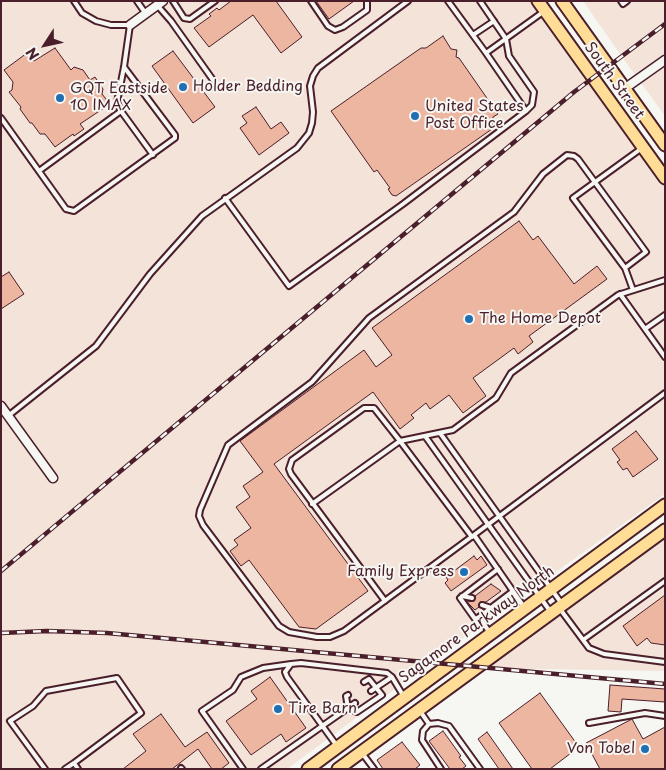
<!DOCTYPE html>
<style>
body{margin:0}
#map{position:relative;width:666px;height:770px;overflow:hidden;background:#f6f6f2;font-family:"Playpen Sans",sans-serif}
canvas{display:block}
.frame{position:absolute;inset:0;border:2px solid #4a1f2b;pointer-events:none}
.north{position:absolute;left:20px;top:20px;width:50px;height:50px;-webkit-text-stroke:4px #f6f6f2;paint-order:stroke;rotate:235deg;font-size:14px;font-weight:700;line-height:20px;text-align:center;color:#4a1f2b}
.north::after{content:'';display:block;margin:auto;width:18px;height:22px;background:#4a1f2b;clip-path:polygon(50% 0,100% 100%,50% 72%,0 100%)}
</style>
<div id="map">
<canvas width="666" height="770"></canvas>
<div class="frame"></div>
<div class="north">N</div>
</div>
<script>
const context = document.querySelector('canvas').getContext('2d');
context.lineJoin = 'round';
function fill(path, color) {
  context.fillStyle = color;
  context.fill(path, 'evenodd');
}
function shape(rows) {
  const path = new Path2D();
  for (const r of rows) {
    path.moveTo(r[0], r[1]);
    for (let i = 2; i < r.length; i += 2) path.lineTo(r[i], r[i + 1]);
  }
  return path;
}
function stroke(path, color, width, dash) {
  context.strokeStyle = color;
  context.lineWidth = width;
  context.lineCap = dash ? 'butt' : 'round';
  context.setLineDash(dash || []);
  context.stroke(path);
}
function write(font, color, halo, rows, align = 'center') {
  context.font = font + ' "Playpen Sans",sans-serif';
  context.lineWidth = 4;
  context.setLineDash([]);
  context.textBaseline = 'middle';
  context.strokeStyle = halo;
  context.fillStyle = color;
  for (const [text, x, y, turn = 0] of rows) {
    context.save();
    context.translate(x, y);
    context.rotate((+turn || 0) * Math.PI / 180);
    context.textAlign = isNaN(turn) ? turn : align;
    if (halo) context.strokeText(text, 0, 0);
    context.fillText(text, 0, 0);
    context.restore();
  }
}
fill(shape([
 [1,1,532,1,665,188,665,494,476,629,287,769,1,769],
 [583,1,665,1,665,116,625,61],
 [665,530,665,671,476,668]
]), '#f3e3d9');
const building = shape([
 [231,1,276,1,302,37,281,53,253,15,209,47,194,28,211,16,209,14,217,8,219,10,231,1],
 [316,1,354,1,329,19,316,1],
 [443,36,451,49,457,50,456,57,459,58,498,114,493,117,492,129,396,196,392,195,388,189,390,188,377,170,374,172,331,111,421,48,426,48,443,36],
 [55,48,71,70,74,67,83,70,90,80,95,77,103,89,102,94,110,104,80,124,84,129,74,136,73,134,55,147,45,134,40,134,32,123,30,123,20,109,21,107,9,92,12,90,13,82,4,70,27,53,34,61,55,48],
 [173,51,215,107,193,123,152,66,173,51],
 [256,107,271,129,281,122,289,133,259,155,240,128,247,123,242,116,256,107],
 [519,221,533,240,538,236,574,284,597,266,607,279,529,336,533,342,518,354,514,348,473,378,486,396,463,413,449,395,430,409,426,403,411,415,414,418,400,429,373,392,274,464,368,591,316,629,299,627,249,560,241,566,230,551,238,545,234,540,251,528,236,507,250,497,243,486,263,472,240,441,364,350,376,367,392,355,372,328,519,221],
 [9,272,24,294,1,309,1,277,9,272],
 [636,431,658,459,633,477,627,468,623,470,617,462,620,460,612,449,636,431],
 [474,556,477,560,481,556,487,565,451,591,445,583,448,580,446,577,474,556],
 [491,584,501,591,486,602,480,602,479,607,475,610,467,602,474,601,475,596,491,584],
 [665,595,665,645,651,643,647,638,637,646,623,626,665,595],
 [270,677,306,728,286,742,281,734,251,755,226,721,257,699,251,691,270,677],
 [610,685,665,689,665,702,622,699,621,712,608,711,610,685],
 [540,693,579,747,550,769,532,769,499,723,540,693],
 [161,714,185,747,207,732,229,763,221,769,212,769,198,749,172,769,123,769,146,751,133,734,161,714],
 [632,719,643,739,665,727,665,769,600,769,586,743,632,719],
 [443,731,461,756,459,757,466,766,462,769,450,769,429,741,443,731],
 [487,732,513,769,499,769,478,739,487,732],
 [402,742,420,765,415,769,383,769,377,760,402,742]
]);
fill(building, '#ecb6a0');
stroke(building, '#4a1f2b', 1);
const service = shape([
 [137,1,146,14],
 [173,1,184,18,190,19,215,1],
 [311,1,328,26,335,30,343,27,367,10,367,1],
 [448,1,486,53,543,12],
 [480,1,506,39,509,56,534,92,532,105,526,111],
 [621,1,623,4,627,1],
 [157,5,171,21,213,80],
 [473,35,494,21],
 [121,111,153,155],
 [1,118,66,209,74,211,175,138,175,135,124,67],
 [39,171,121,111,117,102,124,67,130,25,111,25,96,21,82,13,74,1],
 [225,198,289,286,403,204,526,111,486,53],
 [625,268,573,198,642,148],
 [620,294,665,357],
 [645,329,665,315],
 [8,416,96,346,150,274,202,216,297,148,309,133,312,123,313,112,310,86,313,76,318,68,408,1],
 [440,433,562,604],
 [425,436,550,611],
 [312,504,400,441,472,537],
 [474,535,344,631,330,637,317,637,289,632,279,626,203,525,199,516,200,510,228,445,312,382,369,318,514,212,543,174,567,155,574,156,578,159,646,252,625,268,633,290],
 [462,596,472,598],
 [385,601,291,474,289,469,292,460,364,408,374,408,400,441,453,430,496,398,511,373,618,295,665,280],
 [482,605,491,608],
 [524,607,474,535,665,393],
 [560,609,589,648,604,654,665,662],
 [479,617,475,619,460,598,498,569],
 [490,633,479,617,513,591],
 [583,640,665,581],
 [371,691,392,677],
 [355,703,348,708,357,712,382,695,369,679,364,682],
 [420,711,429,724],
 [589,723,645,713,665,716],
 [337,746,287,677,285,672,291,664,301,663,387,673,392,677,404,697],
 [362,753,374,769],
 [181,768,182,769],
 [45,769,10,721,33,706,46,691,117,678,141,713,74,763,78,769],
 [65,769,74,763],
 [243,769,202,711,233,690,241,677,263,668,291,664],
 [261,769,348,708,346,696,348,695],
 [441,769,422,740,423,731,429,724,438,723,449,726,480,769]
]);
const minor = shape([
 [130,25,163,1],
 [624,89,665,60],
 [1,406,53,478]
]);
const primary = shape([
 [538,1,665,178],
 [562,1,665,145],
 [308,769,665,505],
 [338,769,665,530]
]);
stroke(service, '#4a1f2b', 8);
stroke(minor, '#4a1f2b', 11);
stroke(primary, '#4a1f2b', 15);
stroke(service, '#f6f6f2', 4);
stroke(minor, '#f6f6f2', 8);
stroke(primary, '#ffdd96', 11);
const rail = shape([
 [1,571,574,92,665,24],
 [1,633,47,631,107,633,665,684]
]);
stroke(rail, '#4a1f2b', 4.5);
stroke(rail, '#f6f6f2', 2.5, [8]);
for (const [x, y, r, color] of [
 [183,87,5,"#1f6fb2"],
 [60,98,5,"#1f6fb2"],
 [415,116,5,"#1f6fb2"],
 [469,319,5,"#1f6fb2"],
 [464,572,5,"#1f6fb2"],
 [278,709,5,"#1f6fb2"],
 [645,749,5,"#1f6fb2"]
]) {
  const dot = new Path2D();
  dot.arc(x, y, r, 0, 2 * Math.PI);
  context.fillStyle = color;
  context.fill(dot);
  stroke(dot, '#f6f6f2', 2);
}
write('15px', '#4a1f2b', '#f6f6f2', [
 ["South Street",614,81,54],
 ["Sagamore Parkway North",477,625,-36]
]);
write('15px', '#4a1f2b', '#f6f6f2', [
 ["Holder Bedding",193,87],
 ["GQT Eastside",70,89],
 ["10 IMAX",70,106],
 ["United States",425,107],
 ["Post Office",425,124],
 ["The Home Depot",479,319],
 ["Family Express",454,572,"right"],
 ["Tire Barn",288,709],
 ["Von Tobel",635,749,"right"]
], 'left');
</script>
